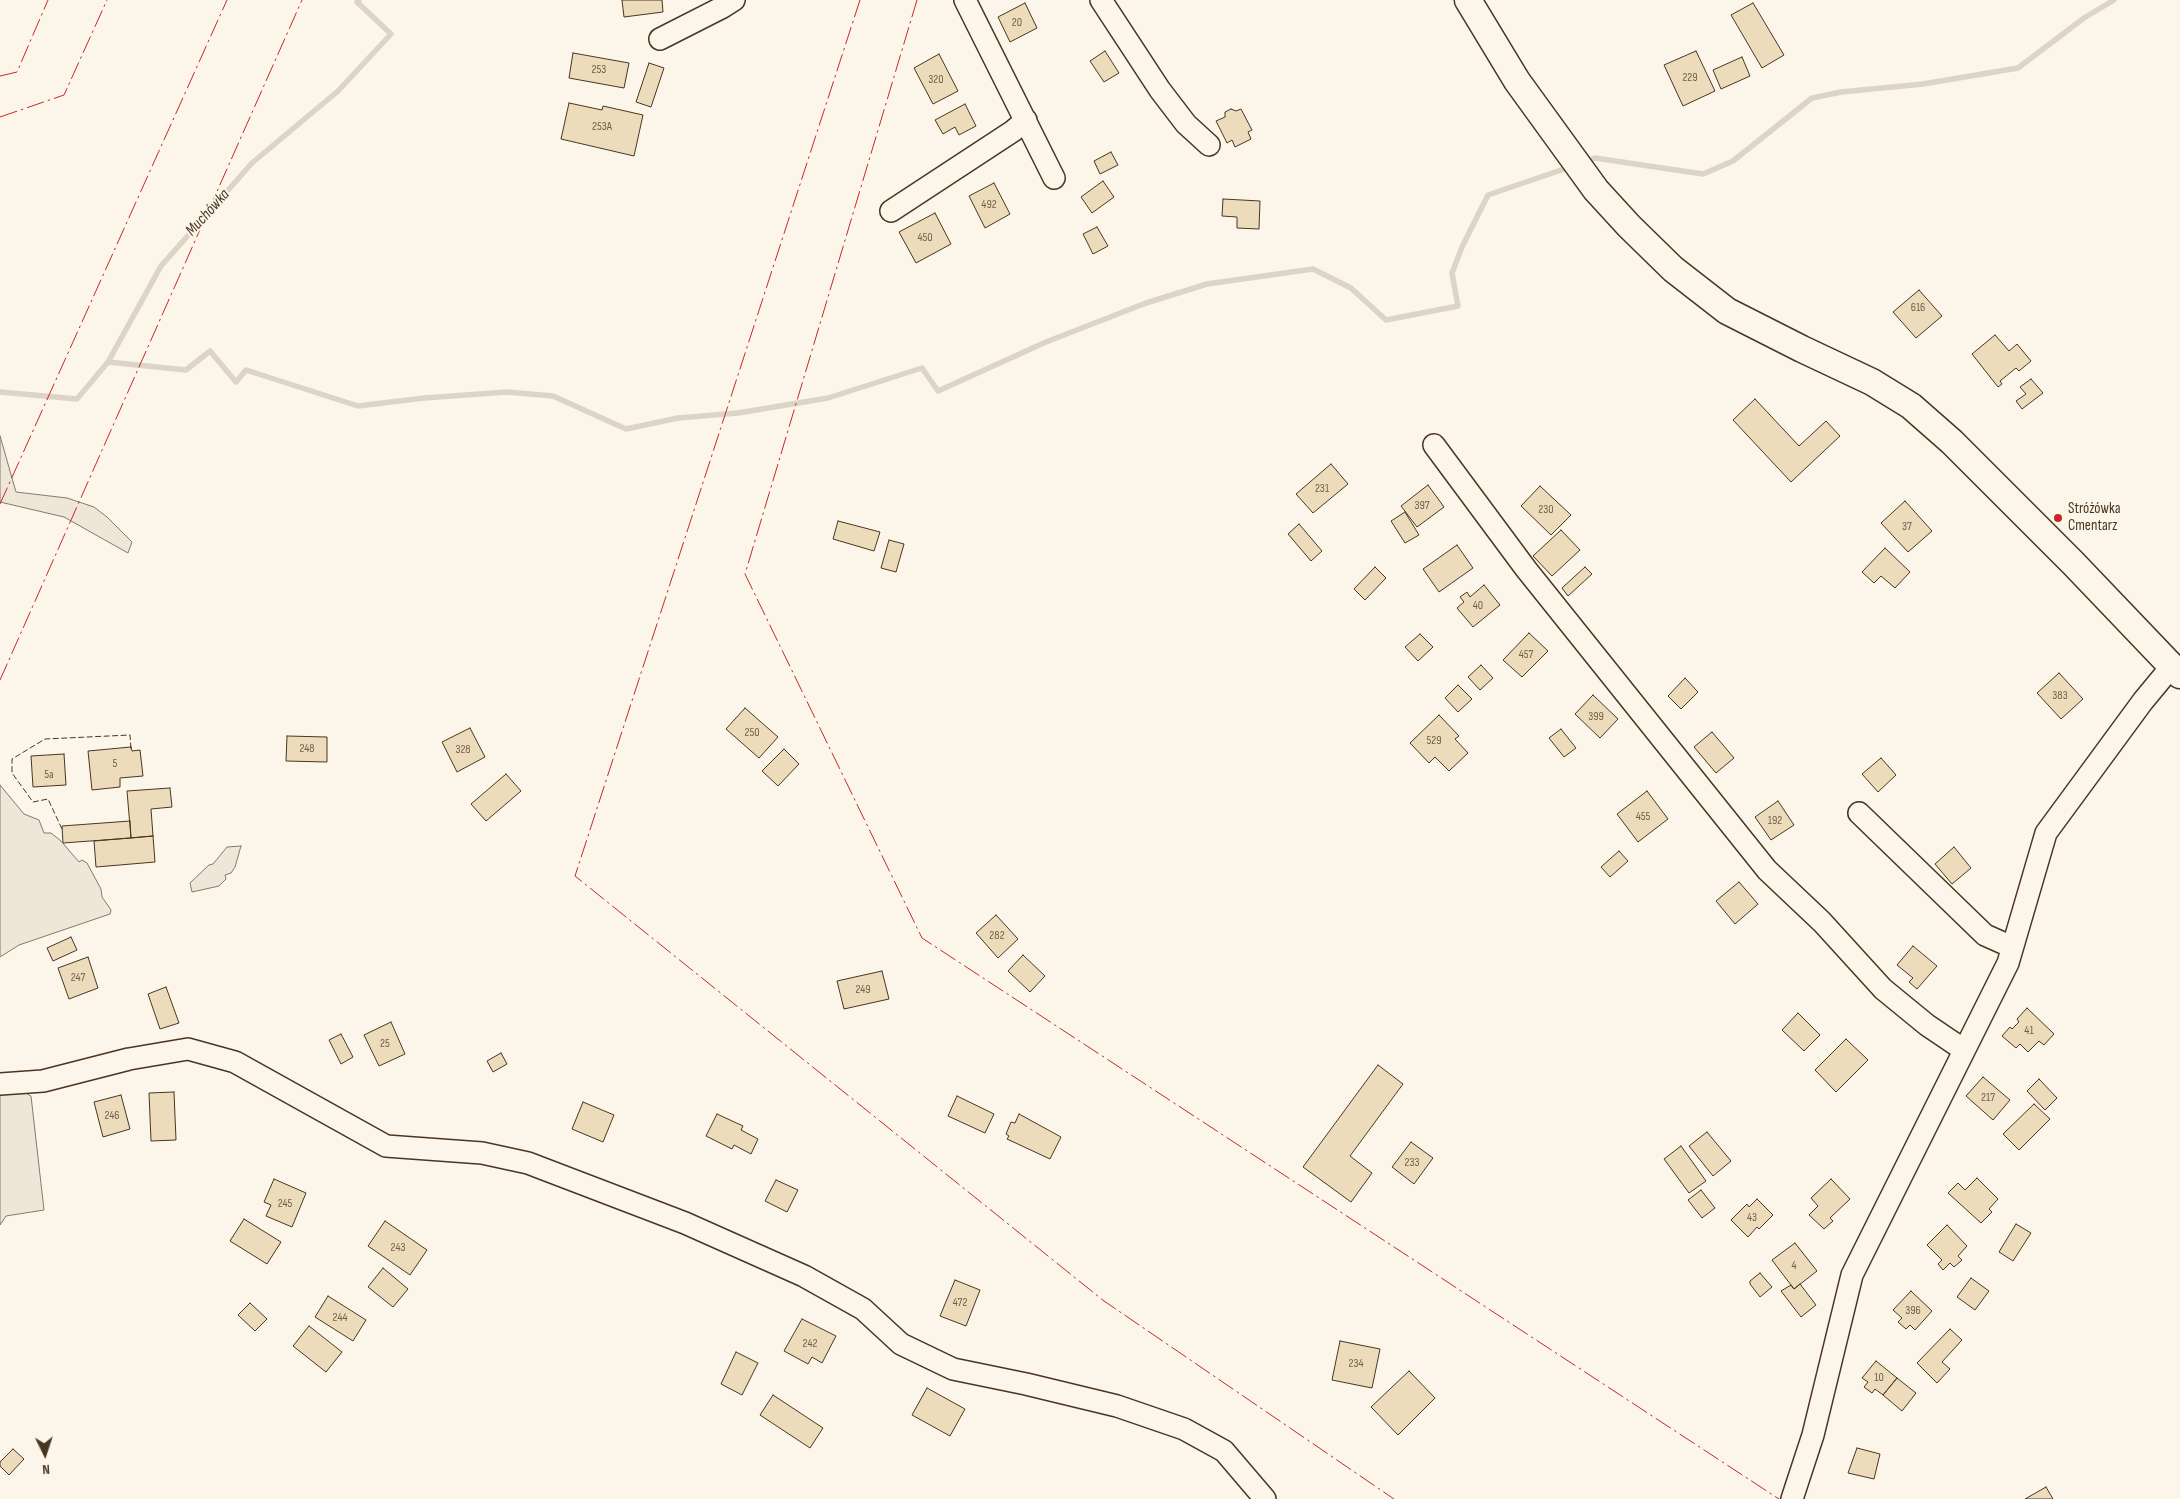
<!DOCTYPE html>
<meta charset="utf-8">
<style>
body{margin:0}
#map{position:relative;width:2180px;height:1499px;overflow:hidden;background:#fbf6e9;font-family:"Sofia Sans Condensed",sans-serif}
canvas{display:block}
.north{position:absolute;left:20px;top:1429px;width:50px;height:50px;-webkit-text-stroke:4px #fbf6e9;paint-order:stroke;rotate:176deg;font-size:14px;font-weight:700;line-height:20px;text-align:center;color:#4a3520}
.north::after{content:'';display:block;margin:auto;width:18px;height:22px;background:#4a3520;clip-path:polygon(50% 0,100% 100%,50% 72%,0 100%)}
</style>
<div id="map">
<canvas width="2180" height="1499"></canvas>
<div class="north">N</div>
</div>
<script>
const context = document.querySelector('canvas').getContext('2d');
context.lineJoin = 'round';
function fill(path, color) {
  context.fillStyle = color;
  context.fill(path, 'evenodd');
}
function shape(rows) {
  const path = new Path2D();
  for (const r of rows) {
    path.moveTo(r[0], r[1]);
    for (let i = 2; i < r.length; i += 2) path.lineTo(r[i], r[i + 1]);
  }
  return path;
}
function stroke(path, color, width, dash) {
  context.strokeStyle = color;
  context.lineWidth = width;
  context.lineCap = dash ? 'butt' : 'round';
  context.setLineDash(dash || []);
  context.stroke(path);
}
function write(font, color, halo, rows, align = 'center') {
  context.font = font + ' "Sofia Sans Condensed",sans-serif';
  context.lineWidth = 4;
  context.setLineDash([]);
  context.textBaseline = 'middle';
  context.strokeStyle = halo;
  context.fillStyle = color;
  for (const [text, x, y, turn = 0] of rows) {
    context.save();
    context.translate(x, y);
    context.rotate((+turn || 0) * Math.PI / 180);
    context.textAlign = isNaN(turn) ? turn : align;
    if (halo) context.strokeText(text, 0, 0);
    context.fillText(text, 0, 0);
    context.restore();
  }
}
const green = shape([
 [0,436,16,492,67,498,94,507,107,517,132,542,128,553,64,517,0,502,0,436],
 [0,785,24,814,39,820,44,833,51,833,61,841,79,862,82,860,87,863,101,889,102,897,111,910,110,914,19,945,0,957,0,785],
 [241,846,235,867,231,873,225,875,226,879,219,886,192,892,190,883,209,865,213,864,227,847,241,846],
 [20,1090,31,1096,44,1210,6,1216,0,1225,0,1091,20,1090]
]);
fill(green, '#ede6d9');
stroke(green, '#887966', 1);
stroke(shape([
 [1584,162,1595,158,1703,174,1733,161,1812,98,1841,92,1923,84,2018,68,2084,18,2114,0],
 [108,362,186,370,210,351,236,382,246,370,358,406,424,398,507,392,553,396,626,429,678,418,738,413,828,398,922,368,938,391,1046,342,1146,303,1207,284,1313,269,1351,288,1386,320,1458,306,1452,273,1462,247,1488,195,1570,167],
 [0,392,77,399,108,362,161,266,252,163,338,91,391,34,357,2,359,0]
]), '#dcd4c6', 5.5);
const building = shape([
 [622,0,662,0,663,12,624,17,622,0],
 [1025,3,1037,28,1010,42,998,17,1025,3],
 [1753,3,1784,55,1762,68,1731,15,1753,3],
 [1105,51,1119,73,1104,82,1090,61,1105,51],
 [1696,51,1715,91,1683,106,1664,65,1696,51],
 [573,53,629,63,624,88,569,78,573,53],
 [939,54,958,91,933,104,914,68,939,54],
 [1742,57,1750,76,1721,89,1713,70,1742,57],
 [649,63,664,68,651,107,636,102,649,63],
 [569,103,602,110,603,106,643,115,634,156,561,139,569,103],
 [965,104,976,126,959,135,955,127,943,134,935,120,965,104],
 [1231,109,1236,111,1241,109,1252,130,1248,132,1251,139,1235,147,1232,140,1227,143,1216,121,1225,117,1225,112,1231,109],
 [1111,152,1118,165,1100,174,1094,161,1111,152],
 [1103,181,1114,197,1092,213,1081,197,1103,181],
 [994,183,1010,214,985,228,969,196,994,183],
 [1223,199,1260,201,1259,229,1237,228,1237,217,1222,216,1223,199],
 [935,213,951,244,916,263,899,232,935,213],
 [1097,227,1108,246,1093,254,1083,234,1097,227],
 [1919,290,1942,316,1916,338,1893,312,1919,290],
 [1995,335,2009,351,2017,344,2031,361,2019,371,2016,368,2000,381,2002,384,1998,387,1972,354,1995,335],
 [2031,379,2043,393,2022,409,2016,401,2026,394,2020,387,2031,379],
 [1755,399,1799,446,1826,421,1840,436,1791,482,1733,420,1755,399],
 [1331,464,1348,484,1313,513,1296,494,1331,464],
 [1428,485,1444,507,1417,527,1401,506,1428,485],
 [1540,486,1571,515,1551,535,1521,506,1540,486],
 [1905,501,1932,531,1908,552,1881,523,1905,501],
 [1405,512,1419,535,1405,543,1391,521,1405,512],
 [838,521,880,532,874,551,833,539,838,521],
 [1299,524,1322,551,1311,561,1288,534,1299,524],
 [1561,530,1580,550,1552,576,1533,556,1561,530],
 [889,540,904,544,896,572,881,568,889,540],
 [1457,545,1473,568,1439,592,1423,569,1457,545],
 [1885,548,1910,572,1895,588,1881,576,1874,583,1862,572,1885,548],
 [1375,567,1386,578,1365,600,1354,589,1375,567],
 [1585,567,1592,574,1568,596,1562,588,1585,567],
 [1484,585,1500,605,1473,627,1457,608,1464,602,1460,597,1467,592,1470,597,1484,585],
 [1529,633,1548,651,1522,677,1503,660,1529,633],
 [1420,634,1433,647,1418,661,1405,647,1420,634],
 [1481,665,1493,678,1480,690,1468,677,1481,665],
 [2059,673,2083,699,2061,719,2037,693,2059,673],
 [1685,678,1698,692,1681,709,1668,696,1685,678],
 [1458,685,1472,699,1458,712,1445,698,1458,685],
 [1593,695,1618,719,1600,738,1575,714,1593,695],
 [745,708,778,737,759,758,726,729,745,708],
 [1439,715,1459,736,1455,739,1468,753,1449,771,1435,757,1429,763,1410,743,1439,715],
 [470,728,485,757,457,772,442,742,470,728],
 [1561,729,1576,748,1564,757,1549,738,1561,729],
 [1712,732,1734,758,1716,773,1694,747,1712,732],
 [287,736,327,737,327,762,286,761,287,736],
 [131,747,132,751,140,750,143,776,120,778,120,787,92,790,88,751,131,747],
 [784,749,799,764,778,786,762,771,784,749],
 [64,754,66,785,33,787,31,756,64,754],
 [1881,758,1896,775,1878,792,1862,774,1881,758],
 [506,774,521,791,486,821,471,804,506,774],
 [170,788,172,807,151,809,153,836,131,838,127,791,170,788],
 [1647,791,1668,819,1638,842,1617,814,1647,791],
 [1778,801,1794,825,1771,840,1755,817,1778,801],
 [130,821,131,838,63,843,62,826,130,821],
 [153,836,155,862,96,867,94,841,153,836],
 [1954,847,1971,868,1952,884,1935,864,1954,847],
 [1619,851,1628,861,1610,877,1601,867,1619,851],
 [1739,882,1758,904,1735,924,1716,901,1739,882],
 [996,915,1018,939,998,958,976,933,996,915],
 [71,937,77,950,53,961,47,948,71,937],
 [1913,946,1937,966,1917,989,1909,982,1913,978,1897,965,1913,946],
 [1023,955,1045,976,1030,992,1008,971,1023,955],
 [88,957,98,988,69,999,58,968,88,957],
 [882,971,889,999,844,1009,837,981,882,971],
 [166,987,179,1023,160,1029,148,994,166,987],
 [2027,1008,2054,1034,2044,1045,2039,1041,2028,1052,2020,1044,2016,1048,2002,1036,2010,1027,2012,1029,2019,1022,2017,1019,2027,1008],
 [1798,1013,1820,1035,1804,1051,1782,1030,1798,1013],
 [391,1022,405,1054,379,1066,364,1035,391,1022],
 [341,1034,353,1057,341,1064,329,1040,341,1034],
 [1846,1039,1868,1060,1836,1092,1815,1070,1846,1039],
 [501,1053,507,1064,493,1072,487,1061,501,1053],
 [1378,1065,1403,1084,1350,1156,1372,1173,1351,1202,1303,1167,1378,1065],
 [1983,1077,2010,1100,1993,1120,1966,1096,1983,1077],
 [2039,1079,2057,1098,2045,1110,2027,1091,2039,1079],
 [174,1092,176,1140,151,1141,149,1093,174,1092],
 [121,1095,130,1129,103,1137,94,1102,121,1095],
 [957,1096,994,1114,985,1133,948,1116,957,1096],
 [583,1102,614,1115,603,1142,572,1129,583,1102],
 [2034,1104,2050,1119,2019,1150,2003,1134,2034,1104],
 [717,1114,743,1126,741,1130,758,1139,751,1154,734,1145,732,1149,706,1136,717,1114],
 [1019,1114,1061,1137,1050,1159,1007,1139,1009,1136,1006,1134,1011,1122,1015,1123,1019,1114],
 [1707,1132,1731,1161,1713,1176,1689,1146,1707,1132],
 [1411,1142,1433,1158,1414,1184,1392,1167,1411,1142],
 [1681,1146,1706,1181,1689,1193,1664,1159,1681,1146],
 [1977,1178,1998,1199,1989,1209,1992,1212,1981,1223,1948,1193,1958,1183,1965,1190,1977,1178],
 [274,1179,306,1193,292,1227,266,1216,271,1205,264,1202,274,1179],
 [1831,1179,1850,1199,1830,1218,1833,1221,1824,1229,1809,1215,1818,1206,1811,1198,1831,1179],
 [776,1180,798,1190,787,1212,765,1201,776,1180],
 [1701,1190,1715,1208,1702,1218,1688,1200,1701,1190],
 [1757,1199,1773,1215,1759,1229,1757,1227,1748,1237,1731,1220,1747,1204,1749,1207,1757,1199],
 [244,1219,281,1242,267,1264,230,1241,244,1219],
 [385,1221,427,1250,410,1275,368,1246,385,1221],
 [2016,1224,2031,1233,2013,1261,1999,1252,2016,1224],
 [1947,1225,1967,1246,1958,1256,1962,1260,1954,1267,1950,1263,1943,1270,1938,1264,1942,1260,1927,1245,1947,1225],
 [1795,1243,1817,1271,1794,1289,1772,1260,1795,1243],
 [383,1268,408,1289,393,1307,368,1287,383,1268],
 [1760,1273,1772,1287,1760,1297,1750,1284,1750,1281,1760,1273],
 [1971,1278,1989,1291,1975,1310,1957,1297,1971,1278],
 [955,1280,980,1290,966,1326,940,1316,955,1280],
 [1800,1284,1816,1305,1801,1317,1781,1291,1791,1285,1794,1289,1800,1284],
 [1911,1291,1932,1311,1915,1330,1910,1325,1906,1329,1898,1322,1902,1318,1893,1310,1911,1291],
 [328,1296,366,1320,353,1341,315,1317,328,1296],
 [250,1303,267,1319,255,1331,238,1315,250,1303],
 [802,1319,836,1336,822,1363,812,1357,808,1364,784,1351,802,1319],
 [309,1326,342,1352,326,1372,293,1346,309,1326],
 [1950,1329,1962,1340,1942,1362,1950,1369,1937,1383,1917,1363,1950,1329],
 [1340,1341,1380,1349,1372,1388,1332,1380,1340,1341],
 [736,1352,758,1363,742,1395,721,1384,736,1352],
 [1876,1361,1897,1378,1883,1395,1875,1389,1872,1393,1864,1387,1868,1382,1862,1378,1876,1361],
 [1409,1371,1435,1398,1398,1435,1371,1407,1409,1371],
 [1897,1378,1916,1393,1902,1411,1883,1395,1897,1378],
 [927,1388,965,1409,950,1436,912,1415,927,1388],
 [773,1395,823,1428,810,1448,760,1415,773,1395],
 [1857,1448,1880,1454,1874,1479,1848,1473,1857,1448],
 [13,1449,24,1459,9,1475,0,1466,0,1462,13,1449],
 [2046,1487,2053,1499,2025,1499,2046,1487]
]);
fill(building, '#ecdcbc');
stroke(building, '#4a3520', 1);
const minor = shape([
 [965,0,1054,178],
 [1101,0,1160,90,1186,124,1209,145],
 [660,39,723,7,734,0],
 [891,211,1013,131,1026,120],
 [1434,445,1526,569,1767,870,1822,922,1883,989,1927,1025,1964,1050],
 [1859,813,1985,935,2012,947],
 [0,1084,43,1081,129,1059,188,1049,235,1062,386,1146,482,1153,528,1163,685,1223,804,1276,863,1309,901,1344,953,1369,1026,1384,1117,1406,1184,1429,1224,1451,1265,1499],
 [1792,1499,1813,1435,1852,1275,2008,963,2046,833,2143,701,2172,666]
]);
const major = shape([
 [1468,0,1517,81,1596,190,1629,226,1673,269,1727,311,1802,349,1872,382,1911,406,1952,442,2073,563,2180,675]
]);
stroke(minor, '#4a3520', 24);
stroke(major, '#4a3520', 29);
stroke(minor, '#fbf6e9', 21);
stroke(major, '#fbf6e9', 26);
stroke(shape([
 [62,829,48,799,33,802,12,773,12,759,45,739,130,735,131,749]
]), '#4a3520', 1, [6, 2.5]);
stroke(shape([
 [860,0,575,876,1104,1301,1394,1499],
 [917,0,745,574,922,938,1779,1499],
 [0,76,17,72,48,0],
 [0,117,64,95,107,0],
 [0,504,227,0],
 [0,680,302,0]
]), '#c62828', 1, [18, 4, 2.5, 4]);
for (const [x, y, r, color] of [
 [2058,518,5,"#c62828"]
]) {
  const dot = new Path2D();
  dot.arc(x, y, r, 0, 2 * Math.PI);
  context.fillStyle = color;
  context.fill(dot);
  stroke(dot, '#fbf6e9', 2);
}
write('12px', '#725f47', null, [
 ["20",1017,23],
 ["253",599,70],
 ["229",1690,78],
 ["320",936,80],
 ["253A",602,127],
 ["492",989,205],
 ["450",925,238],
 ["616",1918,308],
 ["231",1322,489],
 ["397",1422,506],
 ["230",1546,510],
 ["37",1907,527],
 ["40",1478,606],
 ["457",1526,655],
 ["383",2060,696],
 ["399",1596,717],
 ["250",752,733],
 ["529",1434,741],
 ["248",307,749],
 ["328",463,750],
 ["5",115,764],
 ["5a",49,775],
 ["455",1643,817],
 ["192",1775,821],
 ["282",997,936],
 ["247",78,978],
 ["249",863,990],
 ["41",2029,1031],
 ["25",385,1044],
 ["217",1988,1098],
 ["246",112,1116],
 ["233",1412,1163],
 ["245",285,1204],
 ["43",1752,1218],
 ["243",398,1248],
 ["4",1794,1266],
 ["472",960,1303],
 ["396",1913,1311],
 ["244",340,1318],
 ["242",810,1344],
 ["234",1356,1364],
 ["10",1879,1378]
]);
write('15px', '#4a3520', '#fbf6e9', [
 ["Stróżówka",2068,509],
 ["Cmentarz",2068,526]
], 'left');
write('italic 16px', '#4a3520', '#fbf6e9', [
 ["Muchówka",208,213,-48]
]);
</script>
